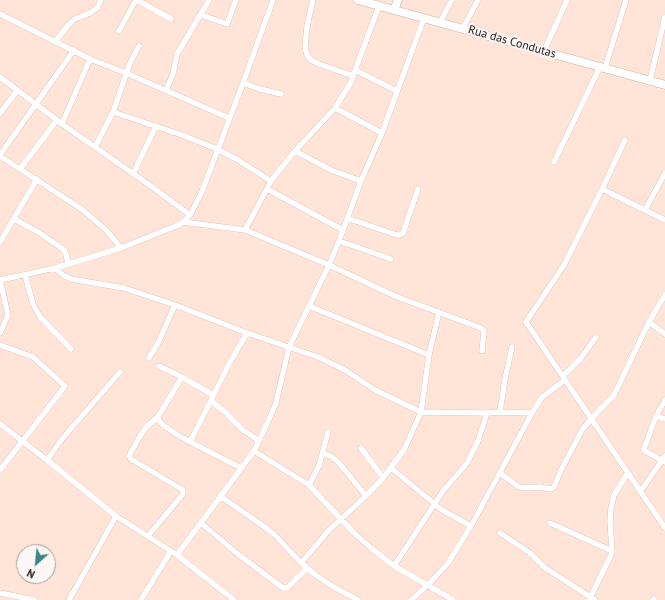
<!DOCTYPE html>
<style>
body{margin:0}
#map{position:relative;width:665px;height:600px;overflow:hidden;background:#ffe4d7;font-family:"PT Sans",sans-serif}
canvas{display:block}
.north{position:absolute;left:16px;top:544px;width:40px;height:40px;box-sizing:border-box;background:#fcf7f4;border:1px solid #a59e9a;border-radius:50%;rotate:207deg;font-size:11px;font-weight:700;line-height:16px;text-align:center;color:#221914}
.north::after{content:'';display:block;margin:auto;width:14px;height:18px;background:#3c8487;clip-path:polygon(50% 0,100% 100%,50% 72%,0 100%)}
</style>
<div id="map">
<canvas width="665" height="600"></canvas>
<div class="north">N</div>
</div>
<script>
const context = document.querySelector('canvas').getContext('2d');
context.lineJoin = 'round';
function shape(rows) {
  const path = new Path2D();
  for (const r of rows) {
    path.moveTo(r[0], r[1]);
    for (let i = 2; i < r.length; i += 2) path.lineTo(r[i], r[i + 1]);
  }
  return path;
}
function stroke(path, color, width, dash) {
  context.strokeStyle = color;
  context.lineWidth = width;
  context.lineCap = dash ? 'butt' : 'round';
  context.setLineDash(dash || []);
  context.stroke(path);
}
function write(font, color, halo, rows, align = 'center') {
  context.font = font + ' "PT Sans",sans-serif';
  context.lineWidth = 4;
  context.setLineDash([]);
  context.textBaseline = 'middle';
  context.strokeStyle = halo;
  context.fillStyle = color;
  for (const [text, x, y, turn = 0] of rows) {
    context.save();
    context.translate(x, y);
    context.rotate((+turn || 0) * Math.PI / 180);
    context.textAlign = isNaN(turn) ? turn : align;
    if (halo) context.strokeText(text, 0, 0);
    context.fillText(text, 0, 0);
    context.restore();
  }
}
const street = shape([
 [137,0,171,19],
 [313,0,307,26,305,47,307,55,311,60,319,64,353,76],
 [0,14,90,59,126,73,229,118],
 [201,15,227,24,236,0],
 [440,22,452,0],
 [463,28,478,0],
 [119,31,136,0],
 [55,42,68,25,75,19,90,13,97,8,101,0],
 [544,51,567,0],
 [605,68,626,0],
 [355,70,397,91],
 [0,77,62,124,155,189,190,215,183,222],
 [650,80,665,17],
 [243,83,260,89,281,94],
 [166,90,173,74,177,54,209,0],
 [335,108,382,133],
 [113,112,182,135,217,149,238,160,271,181],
 [0,113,17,91],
 [62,124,90,59],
 [625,140,602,189,564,265,526,322,665,528],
 [95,147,113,112,130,63,139,46],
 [295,151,331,170,361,181],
 [0,155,74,50],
 [0,156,83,210,107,231,121,248],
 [554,162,600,67],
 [20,169,57,120],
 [133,174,156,126],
 [267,189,343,230],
 [602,189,665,220],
 [645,210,665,173],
 [190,215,201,194,243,83,273,0],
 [347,218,397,235,400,235,403,233,418,189],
 [14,219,38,232,63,249,66,254,68,264],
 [245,230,271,181,295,151,335,108,350,84,379,6],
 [339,241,391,259],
 [0,242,37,179],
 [55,268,63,275,71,279,124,288,175,305,247,333,318,357,345,370,375,390,421,412,487,413,500,412,532,413],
 [25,275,33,304,40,317,71,349],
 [0,280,55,268,121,248,176,226,183,222,245,230,329,265,395,296,481,328,484,331,482,351],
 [0,280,8,315,0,333],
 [309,306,429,355],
 [649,322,665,334],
 [0,345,33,357,65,386,0,470],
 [149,358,158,343,175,305],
 [159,366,182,377,213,395],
 [563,376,581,358,596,337],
 [665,400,656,416,644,449,645,451,665,462],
 [211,401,225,412,243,430,259,441],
 [500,412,505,379,512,347],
 [656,416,665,419],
 [157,418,163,425,179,436,241,468],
 [0,424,47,460,116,516,177,555,234,600],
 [190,442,229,364,247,333],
 [361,448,383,478],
 [254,451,309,485,354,533,371,548,394,566,453,600],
 [323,453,332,457,339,463,366,496],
 [47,460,62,439,120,372],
 [391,468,442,510,471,526],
 [500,473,519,487,528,488,539,487,551,489,554,487,561,470,582,430,591,419,614,395,649,322,665,295],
 [309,485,319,466,328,432],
 [640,492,665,456],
 [220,496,262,525,275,535,301,563,317,576,332,586,358,600],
 [201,523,239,555,283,588,287,588,307,568],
 [550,523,612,551],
 [500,533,530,553,544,567,595,600],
 [148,536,183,494,183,490,131,459,129,456,139,438,146,427,157,418,161,412,182,377],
 [177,555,254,451,270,417,276,403,289,347,329,265,339,241,361,181,382,133,424,18],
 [301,563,330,529,366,496,383,478,404,450,421,412,429,355,439,312],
 [394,566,443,491,467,463,478,441,487,413],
 [0,593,34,600],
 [69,600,116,516],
 [141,600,171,551],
 [411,600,427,586,448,563,471,526,532,413,542,397,565,380],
 [589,600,611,555,612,551,610,521,611,508,614,495,627,474],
 [653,600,654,599]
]);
const secondary = shape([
 [358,0,665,85],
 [394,10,398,0]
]);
stroke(street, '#cab1a4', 6);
stroke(secondary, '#cab1a4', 9);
stroke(street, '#fff', 5.5);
stroke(secondary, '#fff', 8);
write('12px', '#221914', '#fcf7f4', [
 ["Rua das Condutas",512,42,16]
]);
</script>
